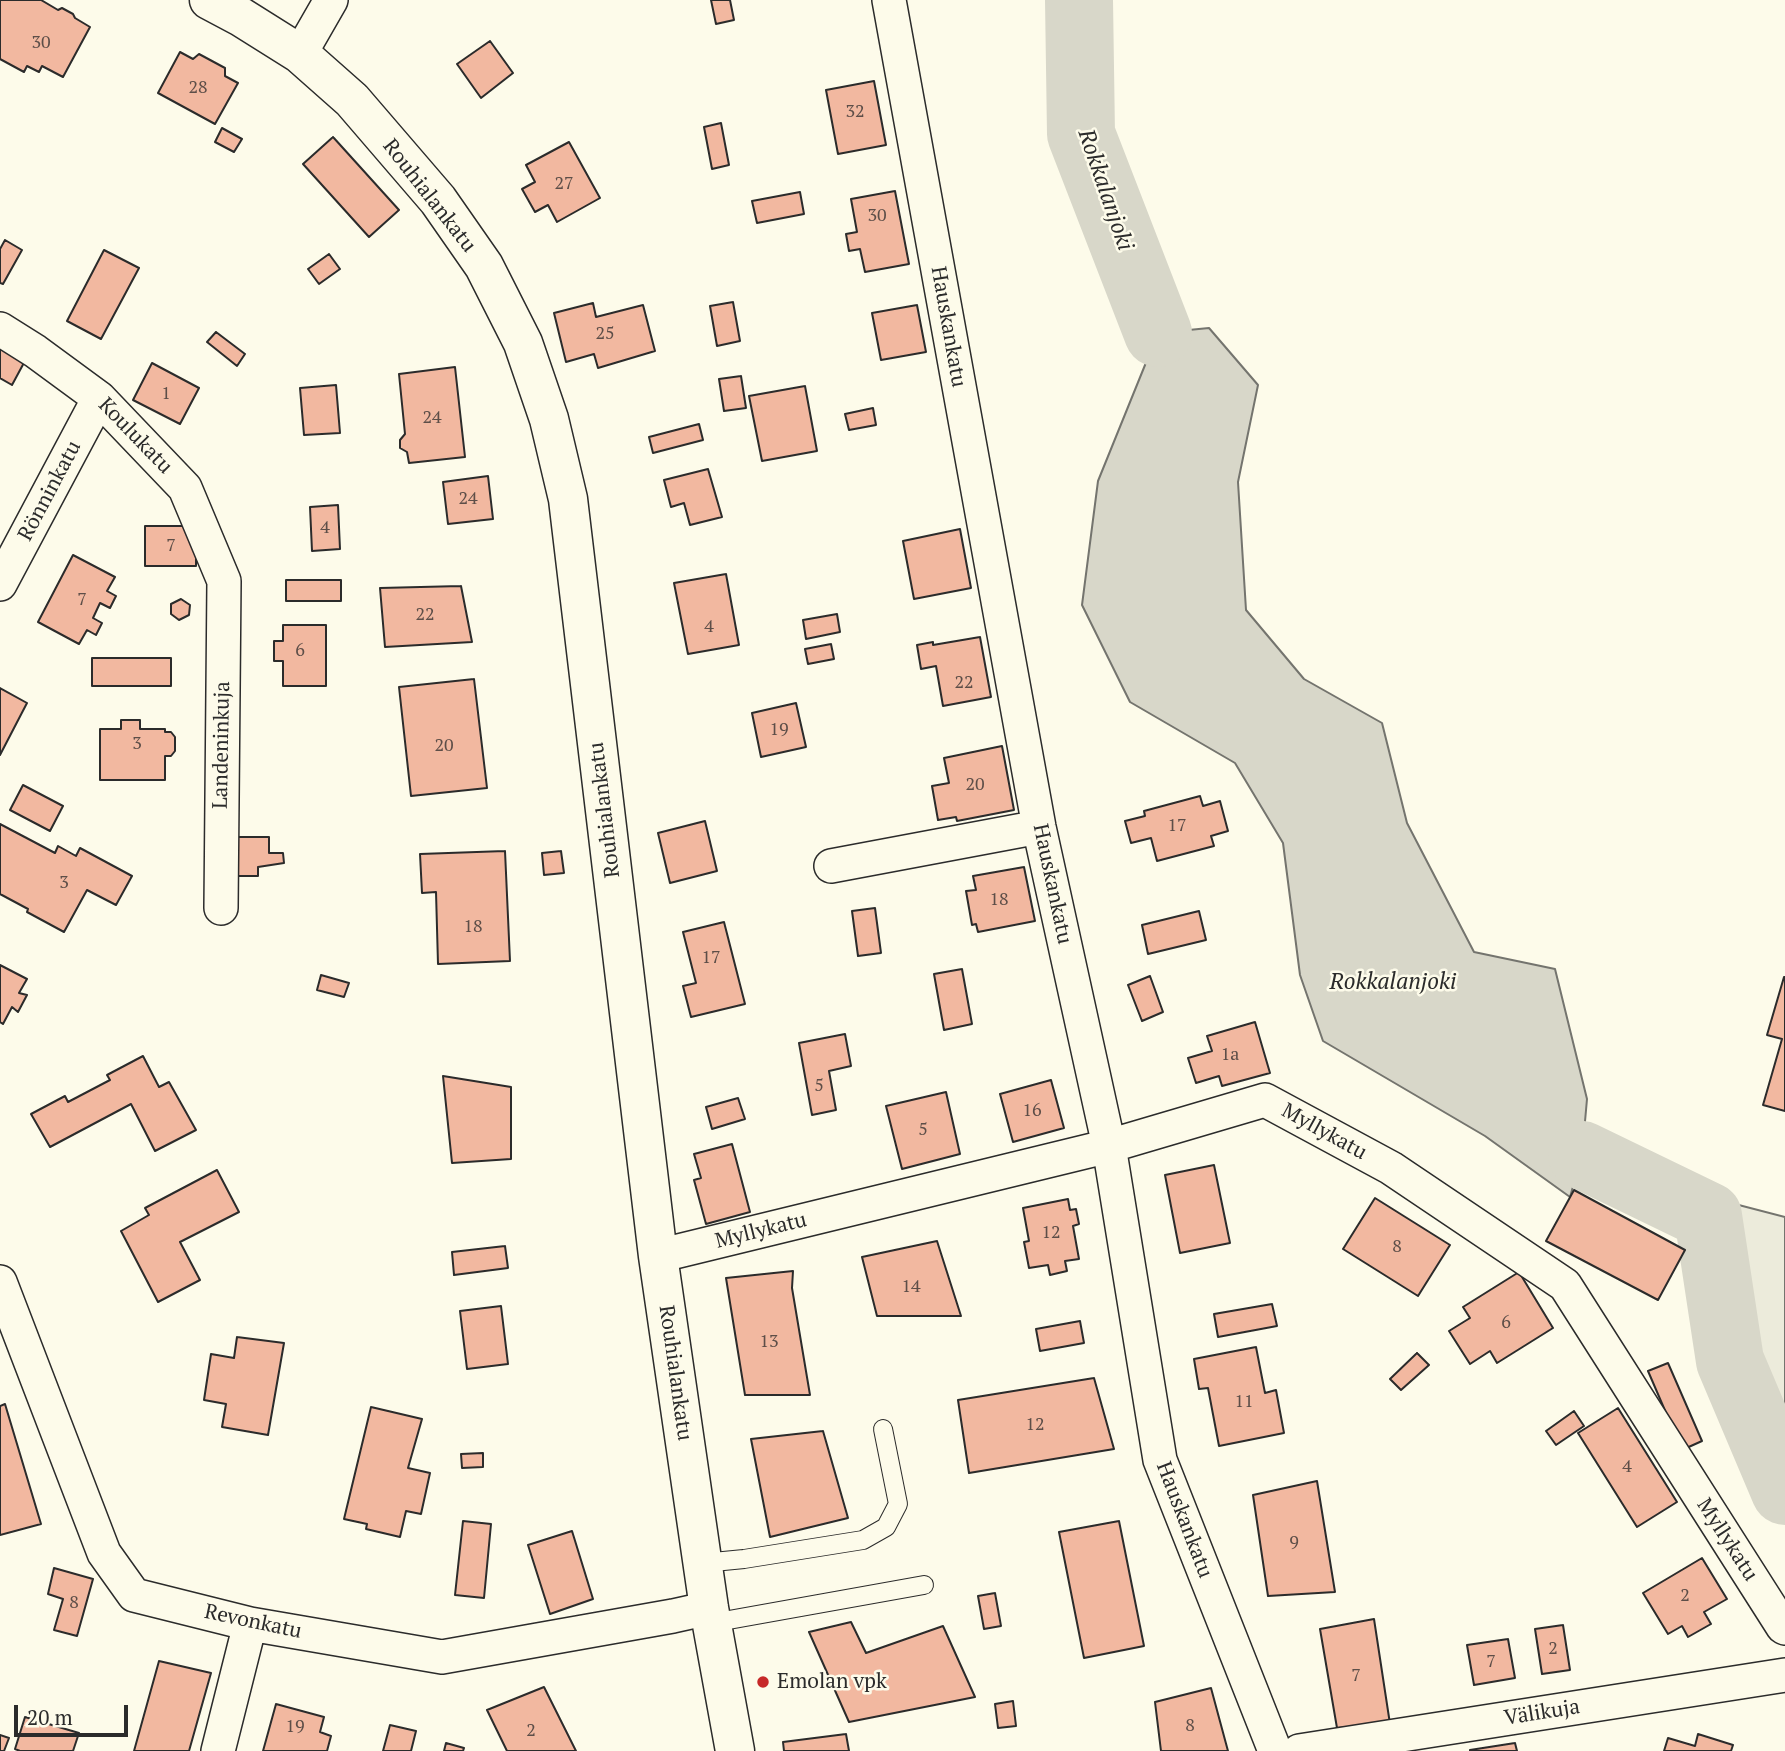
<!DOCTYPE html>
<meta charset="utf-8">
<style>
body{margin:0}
#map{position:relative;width:1785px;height:1751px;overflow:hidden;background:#fdfbea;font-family:"PT Serif",serif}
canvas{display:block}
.scale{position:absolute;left:14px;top:1705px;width:114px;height:32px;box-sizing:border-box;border:4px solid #2b2b2b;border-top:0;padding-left:9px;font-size:21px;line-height:24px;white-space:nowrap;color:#2b2b2b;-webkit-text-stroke:5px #fdfbea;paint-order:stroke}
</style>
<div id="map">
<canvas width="1785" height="1751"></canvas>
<div class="scale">20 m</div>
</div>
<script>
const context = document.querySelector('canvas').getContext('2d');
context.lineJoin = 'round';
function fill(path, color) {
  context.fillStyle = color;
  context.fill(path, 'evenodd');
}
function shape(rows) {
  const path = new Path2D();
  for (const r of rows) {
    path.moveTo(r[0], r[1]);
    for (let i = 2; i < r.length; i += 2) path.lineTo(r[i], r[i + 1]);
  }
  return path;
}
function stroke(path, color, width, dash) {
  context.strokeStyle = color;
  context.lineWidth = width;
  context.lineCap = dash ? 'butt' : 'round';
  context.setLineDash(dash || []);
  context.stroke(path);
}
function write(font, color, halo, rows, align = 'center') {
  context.font = font + ' "PT Serif",serif';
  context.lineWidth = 5;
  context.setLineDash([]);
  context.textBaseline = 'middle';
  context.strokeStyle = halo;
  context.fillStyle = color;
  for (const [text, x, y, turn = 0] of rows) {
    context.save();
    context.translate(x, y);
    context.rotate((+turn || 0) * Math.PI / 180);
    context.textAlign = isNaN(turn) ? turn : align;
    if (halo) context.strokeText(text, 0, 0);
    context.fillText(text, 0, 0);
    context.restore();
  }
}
const green = shape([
 [1731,1203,1785,1217,1785,1417,1776,1405,1742,1343,1731,1203]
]);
fill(green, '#ecebdb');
stroke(green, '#74746e', 2);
const water = shape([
 [1209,328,1258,385,1238,482,1246,610,1304,679,1382,723,1407,823,1474,952,1555,969,1587,1099,1582,1155,1570,1197,1485,1136,1323,1041,1300,975,1283,843,1235,763,1130,702,1082,605,1098,481,1158,333,1209,328]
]);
fill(water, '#d8d7c9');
stroke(water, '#74746e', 2);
stroke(shape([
 [1079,0,1081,134,1158,333],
 [1582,1155,1708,1216,1730,1361,1785,1491]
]), '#d8d7c9', 68);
const building = shape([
 [0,0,41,0,58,10,62,8,73,14,75,18,90,27,63,77,42,66,39,72,27,66,24,72,0,59,0,0],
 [711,0,730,0,734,20,716,24,711,0],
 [490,41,513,73,481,98,457,64,490,41],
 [180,52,193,59,199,54,225,68,225,76,238,83,215,124,158,93,180,52],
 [874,81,886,145,838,154,826,90,874,81],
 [721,123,729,165,712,169,704,127,721,123],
 [222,128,242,139,234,152,215,142,222,128],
 [333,137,399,210,369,237,303,164,333,137],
 [569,142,600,198,557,222,548,205,535,212,522,189,535,182,526,165,569,142],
 [895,191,909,264,865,272,860,249,849,251,846,234,857,232,851,199,895,191],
 [800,192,804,214,757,223,752,201,800,192],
 [5,240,22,250,3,284,0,283,0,249,5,240],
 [104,250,139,268,101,339,67,321,104,250],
 [329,254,340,269,319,284,308,269,329,254],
 [733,302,740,341,717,346,710,306,733,302],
 [593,303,596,317,643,305,655,351,598,368,594,354,566,362,554,313,593,303],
 [917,305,926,352,881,360,872,313,917,305],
 [216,332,245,354,237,366,207,342,216,332],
 [0,345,26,359,12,385,0,378,0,345],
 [152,363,199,388,180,424,133,400,152,363],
 [455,367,465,457,409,463,407,452,400,448,400,440,405,434,399,374,455,367],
 [741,376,746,408,724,411,719,379,741,376],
 [336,385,340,433,304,435,300,388,336,385],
 [805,386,817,451,762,461,749,396,805,386],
 [873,408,876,425,849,430,845,414,873,408],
 [699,424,703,440,653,453,649,437,699,424],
 [708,469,722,517,690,525,684,503,671,507,664,480,708,469],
 [488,476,493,519,448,524,443,482,488,476],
 [338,505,340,549,312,551,310,507,338,505],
 [145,526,196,526,196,566,145,566,145,526],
 [960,529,971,588,914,599,903,541,960,529],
 [73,555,115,577,107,591,116,596,110,608,100,603,93,618,102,623,96,635,87,630,79,644,38,622,73,555],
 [726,574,739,645,688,654,674,583,726,574],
 [286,580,341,580,341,601,286,601,286,580],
 [461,586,472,642,385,647,380,588,461,586],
 [181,599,190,605,189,615,179,620,171,614,171,604,181,599],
 [837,614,840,632,806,639,803,620,837,614],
 [283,625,326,625,326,686,283,686,283,661,274,661,274,641,283,641,283,625],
 [980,637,991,697,943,706,936,666,921,669,917,645,933,642,933,645,980,637],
 [831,644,834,659,808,664,805,649,831,644],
 [92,658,171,658,171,686,92,686,92,658],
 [474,679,487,788,411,796,399,687,474,679],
 [0,688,27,703,0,755,0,688],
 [796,703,806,747,761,757,752,713,796,703],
 [121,720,140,720,140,729,165,729,165,732,171,732,175,737,175,751,171,756,165,756,165,780,100,780,100,729,121,729,121,720],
 [1002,746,1014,810,957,821,956,817,938,820,932,786,949,783,944,758,1002,746],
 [23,785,63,806,50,831,10,810,23,785],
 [1200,796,1203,806,1220,801,1228,831,1211,836,1214,846,1157,861,1151,838,1131,843,1125,821,1145,816,1144,811,1200,796],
 [705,821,717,871,670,883,658,833,705,821],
 [0,824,55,853,58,846,76,856,80,848,132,876,116,905,87,890,64,932,27,912,28,909,0,894,0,824],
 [233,837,269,837,269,853,283,853,284,863,258,867,258,876,233,876,233,837],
 [505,851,510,961,438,964,436,892,422,893,420,854,505,851],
 [561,851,564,873,544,875,542,853,561,851],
 [1024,867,1035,921,978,932,976,924,972,925,966,891,976,890,973,876,1024,867],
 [875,908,881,953,858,956,852,911,875,908],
 [1199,911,1206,940,1148,954,1142,925,1199,911],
 [724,922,745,1004,691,1017,683,986,696,983,683,932,724,922],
 [0,965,27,979,19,993,27,995,18,1012,12,1007,3,1024,0,1022,0,965],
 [962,969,972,1024,944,1030,934,974,962,969],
 [321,975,349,983,344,997,317,990,321,975],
 [1150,976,1163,1012,1142,1021,1128,985,1150,976],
 [1784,977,1785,977,1785,1111,1763,1105,1782,1039,1767,1035,1784,977],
 [1255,1022,1270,1073,1222,1086,1219,1076,1196,1083,1188,1058,1212,1051,1207,1036,1255,1022],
 [845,1034,851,1066,829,1071,836,1110,812,1115,799,1043,845,1034],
 [143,1056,159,1087,169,1082,196,1130,155,1151,131,1104,50,1147,31,1114,65,1096,68,1102,110,1080,107,1075,143,1056],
 [443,1076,511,1087,511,1159,452,1163,443,1076],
 [1051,1080,1064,1128,1013,1142,1000,1094,1051,1080],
 [946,1092,960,1154,902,1169,886,1106,946,1092],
 [738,1098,745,1119,712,1129,706,1107,738,1098],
 [732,1144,750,1212,706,1224,694,1180,701,1178,694,1154,732,1144],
 [1214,1165,1230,1243,1180,1253,1165,1175,1214,1165],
 [217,1170,239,1212,180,1242,200,1280,158,1302,121,1231,149,1215,145,1208,217,1170],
 [1574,1190,1685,1250,1658,1300,1546,1241,1574,1190],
 [1375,1198,1450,1245,1418,1296,1343,1249,1375,1198],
 [1068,1199,1070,1210,1076,1209,1079,1224,1073,1226,1079,1259,1065,1261,1067,1271,1050,1275,1048,1265,1029,1268,1024,1242,1029,1241,1023,1208,1068,1199],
 [937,1241,961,1316,877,1316,862,1257,937,1241],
 [505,1246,508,1268,454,1275,452,1252,505,1246],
 [793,1271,792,1288,810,1395,745,1395,726,1278,793,1271],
 [1519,1272,1553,1328,1497,1363,1490,1351,1470,1364,1449,1331,1470,1318,1463,1307,1519,1272],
 [1272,1304,1277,1326,1218,1337,1214,1314,1272,1304],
 [501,1306,508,1364,467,1369,460,1311,501,1306],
 [1080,1321,1084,1343,1040,1351,1036,1329,1080,1321],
 [237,1337,284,1343,268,1435,222,1427,226,1404,204,1400,211,1354,234,1358,237,1337],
 [1256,1347,1265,1393,1276,1390,1284,1433,1219,1446,1208,1388,1199,1389,1194,1359,1256,1347],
 [1417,1353,1429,1365,1401,1390,1390,1379,1417,1353],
 [1668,1363,1702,1441,1682,1450,1648,1371,1668,1363],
 [1094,1378,1114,1449,969,1473,958,1400,1094,1378],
 [5,1404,41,1524,0,1535,0,1406,5,1404],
 [371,1407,422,1419,408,1468,430,1473,421,1514,406,1511,400,1537,366,1529,367,1524,344,1519,371,1407],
 [1618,1408,1677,1502,1637,1527,1578,1433,1618,1408],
 [1574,1411,1584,1426,1556,1445,1546,1431,1574,1411],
 [823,1431,848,1518,770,1537,751,1439,823,1431],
 [483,1453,483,1467,462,1468,461,1454,483,1453],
 [1317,1481,1335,1592,1268,1596,1253,1495,1317,1481],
 [463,1521,491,1524,484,1598,455,1595,463,1521],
 [1119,1521,1144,1646,1084,1658,1059,1532,1119,1521],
 [572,1531,593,1599,550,1614,528,1545,572,1531],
 [1702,1558,1727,1599,1704,1612,1711,1624,1688,1637,1682,1626,1668,1634,1643,1593,1702,1558],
 [54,1568,93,1579,77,1636,54,1630,63,1599,48,1594,54,1568],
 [995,1593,1001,1626,984,1629,978,1596,995,1593],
 [1374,1619,1390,1724,1337,1728,1320,1629,1374,1619],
 [851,1622,866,1653,943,1626,975,1697,849,1722,809,1632,851,1622],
 [1563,1625,1570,1670,1542,1674,1535,1629,1563,1625],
 [1508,1639,1515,1678,1474,1685,1467,1645,1508,1639],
 [159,1661,211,1673,189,1751,134,1751,159,1661],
 [544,1687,576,1751,507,1751,487,1710,544,1687],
 [1211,1688,1228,1751,1161,1751,1155,1702,1211,1688],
 [1013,1701,1016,1726,998,1728,995,1704,1013,1701],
 [276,1704,324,1717,320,1732,331,1736,327,1751,263,1751,276,1704],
 [25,1717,79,1733,73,1751,20,1751,15,1749,25,1717],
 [390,1725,416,1731,411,1751,383,1751,390,1725],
 [846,1734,849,1751,784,1751,783,1742,846,1734],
 [1698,1734,1733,1745,1731,1751,1664,1751,1668,1738,1695,1746,1698,1734],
 [0,1735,9,1738,4,1751,0,1751,0,1735],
 [446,1743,464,1748,463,1751,444,1751,446,1743],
 [1515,1743,1517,1751,1470,1751,1470,1750,1515,1743]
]);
fill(building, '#f2b8a0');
stroke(building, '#2b2b2b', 2);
const lane = shape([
 [703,1563,744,1559,863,1540,886,1527,898,1504,883,1429],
 [712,1623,924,1585]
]);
const street = shape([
 [889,0,1039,827,1109,1146,1160,1460,1275,1751],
 [300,54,331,0],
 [0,329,35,351,99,398,185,488,224,581,221,908],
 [0,584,99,398],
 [831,866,1039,827],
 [658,1256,1109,1146,1265,1100,1391,1168,1565,1285,1783,1627,1785,1628],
 [0,1282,104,1553,134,1595,250,1624,442,1657,673,1616,709,1608],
 [218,1751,250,1624],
 [1299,1751,1785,1675]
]);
const secondary = shape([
 [209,0,241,17,300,54,352,100,438,200,484,266,523,343,549,419,568,499,658,1256,709,1608,735,1751]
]);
stroke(lane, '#2b2b2b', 20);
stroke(street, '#2b2b2b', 36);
stroke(secondary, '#2b2b2b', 41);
stroke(lane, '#fdfbea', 18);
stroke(street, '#fdfbea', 33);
stroke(secondary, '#fdfbea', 38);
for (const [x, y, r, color] of [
 [763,1682,7,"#c62828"]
]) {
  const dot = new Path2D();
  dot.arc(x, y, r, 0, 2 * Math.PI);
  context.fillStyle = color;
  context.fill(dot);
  stroke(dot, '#fdfbea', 2.5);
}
write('18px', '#5d4e48', null, [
 ["30",41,43],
 ["28",198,88],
 ["32",855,112],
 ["27",564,184],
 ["30",877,216],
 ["25",605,334],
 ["1",166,394],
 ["24",432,418],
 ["24",468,499],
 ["4",325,528],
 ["7",171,546],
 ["7",82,600],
 ["22",425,615],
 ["4",709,627],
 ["6",300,651],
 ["22",964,683],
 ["19",779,730],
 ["3",137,744],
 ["20",444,746],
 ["20",975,785],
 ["17",1177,826],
 ["3",64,883],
 ["18",999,900],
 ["18",473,927],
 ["17",711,958],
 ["1a",1230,1055],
 ["5",819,1086],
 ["16",1032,1111],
 ["5",923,1130],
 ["12",1051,1233],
 ["8",1397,1247],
 ["14",911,1287],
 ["6",1506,1323],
 ["13",769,1342],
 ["11",1244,1402],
 ["12",1035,1425],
 ["4",1627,1467],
 ["9",1294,1543],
 ["2",1685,1596],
 ["8",74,1603],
 ["2",1553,1649],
 ["7",1491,1662],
 ["7",1356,1676],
 ["8",1190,1726],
 ["19",295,1727],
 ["2",531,1731]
]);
write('21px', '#2b2b2b', '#fdfbea', [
 ["Rouhialankatu",429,196,52],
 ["Hauskankatu",948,327,80],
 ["Koulukatu",135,436,46],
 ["Rönninkatu",50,491,-62],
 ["Landeninkuja",222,745,-89],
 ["Rouhialankatu",605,810,-97],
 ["Hauskankatu",1052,884,78],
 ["Myllykatu",1324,1132,29],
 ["Myllykatu",761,1231,-14],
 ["Rouhialankatu",675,1373,82],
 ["Hauskankatu",1184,1520,69],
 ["Myllykatu",1727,1540,57],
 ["Revonkatu",253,1622,12],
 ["Välikuja",1542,1713,-9]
]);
write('21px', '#2b2b2b', '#fdfbea', [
 ["Emolan vpk",777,1682]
], 'left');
write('italic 23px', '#2b2b2b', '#fdfbea', [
 ["Rokkalanjoki",1105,190,71],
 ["Rokkalanjoki",1393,982]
]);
</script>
